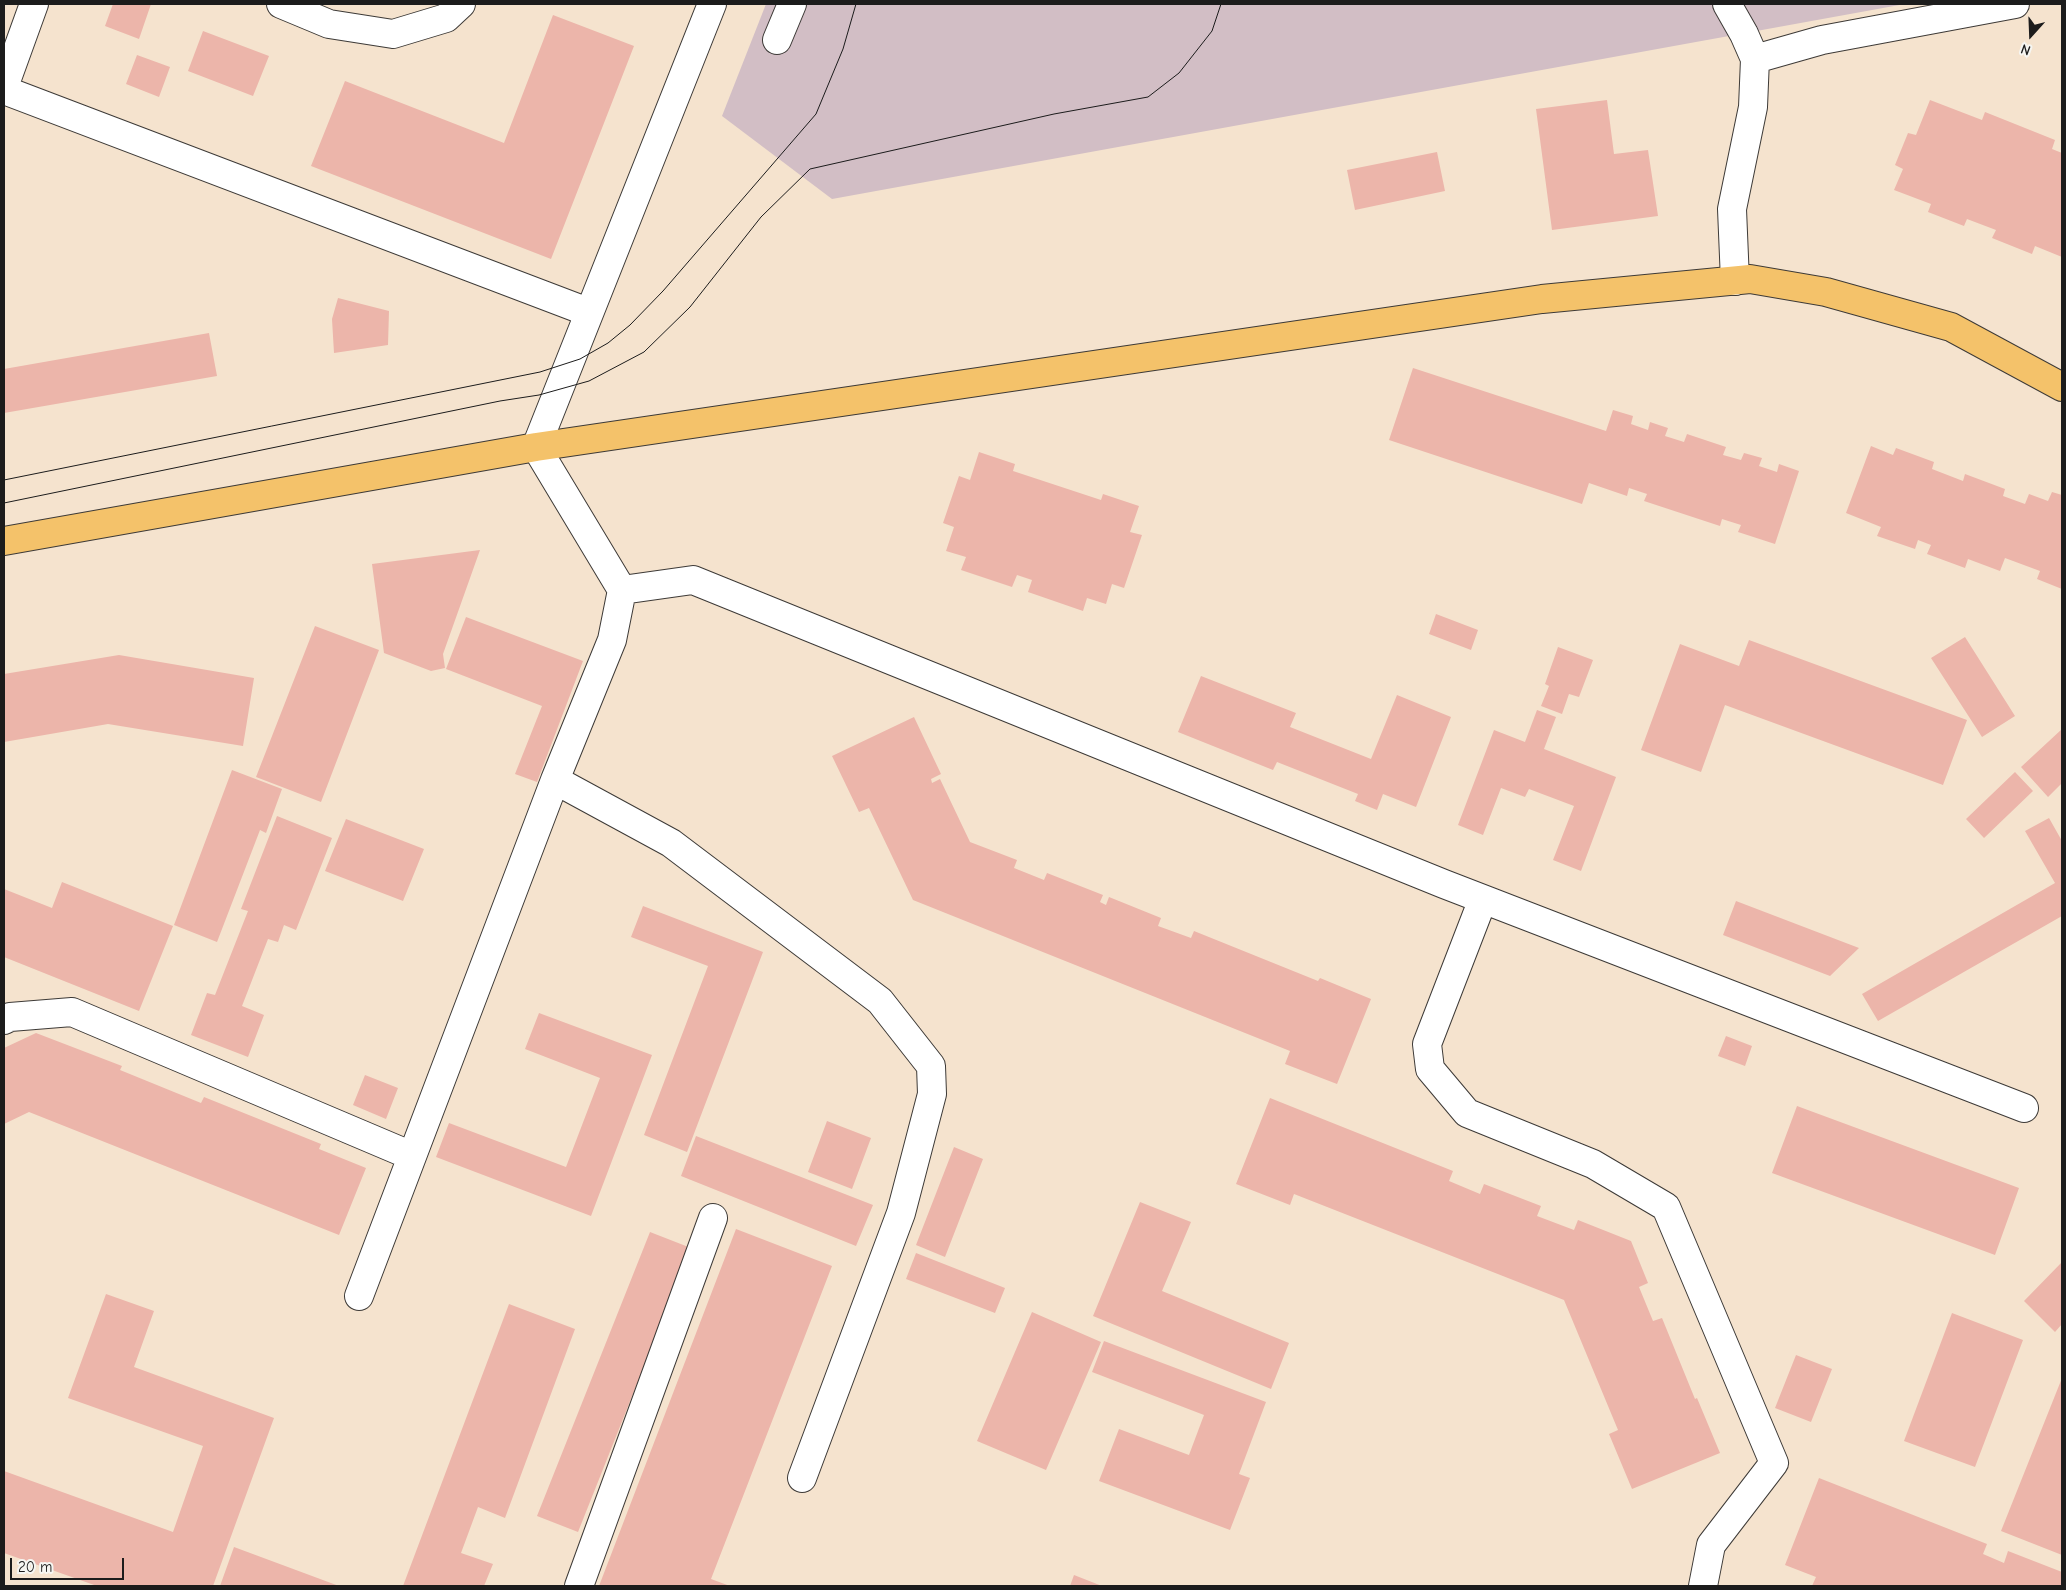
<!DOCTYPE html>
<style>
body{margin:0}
#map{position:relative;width:2066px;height:1590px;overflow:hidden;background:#f5e3ce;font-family:"Comic Neue",sans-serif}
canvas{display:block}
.frame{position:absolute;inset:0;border:5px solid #1c1c1c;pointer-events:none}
.north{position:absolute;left:2006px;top:10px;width:50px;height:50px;-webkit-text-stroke:4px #f6f6f2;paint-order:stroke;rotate:200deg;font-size:14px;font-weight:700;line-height:20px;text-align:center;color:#1c1c1c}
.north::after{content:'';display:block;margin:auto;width:18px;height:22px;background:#1c1c1c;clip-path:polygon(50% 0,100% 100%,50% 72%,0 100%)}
.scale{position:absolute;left:10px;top:1558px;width:114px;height:22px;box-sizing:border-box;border:2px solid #1c1c1c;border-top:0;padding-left:6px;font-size:15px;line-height:18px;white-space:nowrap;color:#1c1c1c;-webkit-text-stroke:4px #f6f6f2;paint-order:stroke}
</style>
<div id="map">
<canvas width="2066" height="1590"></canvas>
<div class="frame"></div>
<div class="north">N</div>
<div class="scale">20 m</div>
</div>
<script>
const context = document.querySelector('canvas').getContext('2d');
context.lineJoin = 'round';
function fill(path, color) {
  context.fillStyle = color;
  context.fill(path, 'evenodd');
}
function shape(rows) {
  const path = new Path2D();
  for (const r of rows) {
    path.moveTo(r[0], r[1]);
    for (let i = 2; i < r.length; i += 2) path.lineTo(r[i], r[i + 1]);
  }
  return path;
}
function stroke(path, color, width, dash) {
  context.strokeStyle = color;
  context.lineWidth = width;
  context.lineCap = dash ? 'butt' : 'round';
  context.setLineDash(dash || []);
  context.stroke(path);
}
fill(shape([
 [766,4,1905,4,832,199,722,116]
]), '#d2bec5');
fill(shape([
 [113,4,151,4,139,39,105,26],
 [553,15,634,46,551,259,311,166,345,81,504,143],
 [203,31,269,56,253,96,188,71],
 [137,55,170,67,159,97,126,84],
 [1607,100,1614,154,1648,150,1658,216,1552,230,1536,109],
 [1930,100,1982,120,1985,112,2055,140,2052,149,2062,153,2062,257,2035,246,2032,254,1992,238,1996,230,1967,219,1964,226,1928,212,1931,204,1894,190,1903,169,1895,165,1908,133,1916,135],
 [1437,152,1445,191,1355,210,1347,170],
 [338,298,389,311,388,345,334,353,332,319],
 [209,333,217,376,4,413,4,369],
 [1413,368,1606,431,1613,410,1633,416,1631,424,1648,430,1650,422,1668,428,1665,436,1684,442,1687,434,1726,447,1723,455,1741,460,1744,453,1762,458,1759,466,1777,472,1779,464,1799,471,1775,544,1738,532,1741,525,1722,519,1720,526,1644,501,1647,494,1629,488,1627,496,1589,483,1582,504,1389,440],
 [1871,446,1893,455,1896,448,1934,462,1932,469,1963,481,1965,474,2005,489,2003,496,2025,504,2029,494,2048,501,2052,492,2062,495,2062,589,2037,579,2040,571,2005,558,2000,571,1968,559,1965,568,1927,554,1931,545,1918,540,1915,549,1877,536,1881,527,1846,513],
 [979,452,1015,464,1013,471,1101,500,1103,494,1139,506,1130,532,1142,535,1124,588,1112,584,1106,604,1087,598,1083,611,1028,592,1032,580,1017,575,1012,587,961,570,966,557,946,551,954,527,943,523,959,476,970,480],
 [480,550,443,654,445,668,431,671,384,653,372,564],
 [1436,614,1478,630,1471,650,1429,634],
 [466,617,583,661,537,782,515,774,542,706,446,669],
 [315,626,379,650,321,802,256,777],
 [1965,637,2015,716,1982,737,1931,658],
 [1749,640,1967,720,1943,785,1725,705,1701,772,1641,750,1680,644,1739,666],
 [1558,647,1593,660,1579,697,1569,694,1562,714,1541,706,1549,686,1545,684],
 [119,655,254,678,243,746,108,724,4,742,4,674],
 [1201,676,1296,713,1290,727,1371,759,1397,695,1451,717,1416,807,1383,794,1377,810,1355,801,1358,794,1277,762,1273,770,1178,732],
 [1537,710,1556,717,1544,749,1616,777,1581,871,1553,860,1574,806,1529,789,1525,797,1501,788,1483,835,1458,825,1494,730,1525,742],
 [914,717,941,774,931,779,932,783,940,779,970,842,1017,860,1014,868,1044,880,1047,873,1103,895,1100,902,1106,905,1109,897,1161,918,1158,926,1191,938,1194,931,1318,981,1320,978,1371,999,1337,1084,1285,1064,1290,1051,913,900,869,808,859,812,832,756],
 [2062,729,2062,783,2048,797,2021,767],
 [232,770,282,789,266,833,260,830,217,942,174,925],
 [2015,772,2033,791,1984,838,1966,819],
 [277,816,332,838,296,930,284,925,278,942,268,939,242,1006,264,1015,248,1057,191,1035,207,993,215,995,248,911,241,909],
 [2049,818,2062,841,2062,916,1878,1021,1862,994,2055,883,2025,831],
 [346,819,424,849,403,901,325,871],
 [62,882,173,926,139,1011,4,957,4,889,52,908],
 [1736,901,1859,948,1830,976,1723,935],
 [643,906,763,952,687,1152,644,1135,708,966,631,937],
 [539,1013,652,1055,591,1216,436,1157,449,1123,566,1167,600,1078,525,1049],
 [36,1033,122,1066,120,1070,201,1103,204,1097,321,1144,319,1149,366,1168,339,1235,29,1112,4,1124,4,1048],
 [1726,1036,1752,1046,1745,1066,1718,1056],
 [365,1075,398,1088,386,1119,353,1105],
 [1270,1098,1453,1171,1449,1181,1480,1194,1484,1184,1541,1206,1537,1216,1574,1230,1578,1220,1631,1241,1648,1283,1639,1287,1653,1321,1662,1318,1695,1399,1697,1398,1720,1453,1632,1489,1609,1434,1618,1430,1564,1300,1294,1194,1290,1205,1236,1184],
 [1797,1106,2019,1188,1995,1255,1772,1173],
 [827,1121,871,1138,852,1189,808,1172],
 [696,1136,873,1205,856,1246,681,1176],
 [954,1147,983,1159,945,1257,916,1245],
 [1140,1202,1191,1222,1162,1291,1289,1343,1271,1389,1093,1316],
 [736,1229,832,1266,711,1579,730,1586,599,1586],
 [650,1232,691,1248,578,1532,537,1516],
 [916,1253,1005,1288,995,1313,906,1279],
 [2062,1262,2062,1324,2055,1332,2024,1301],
 [106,1294,154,1311,134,1367,274,1418,213,1586,97,1586,4,1553,4,1471,173,1532,203,1446,68,1398],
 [509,1304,575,1329,505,1518,478,1507,461,1553,493,1564,484,1586,403,1586],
 [1032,1312,1101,1342,1046,1470,977,1441],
 [1952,1313,2023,1340,1975,1467,1904,1441],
 [1104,1341,1266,1402,1239,1474,1250,1478,1230,1530,1099,1481,1119,1429,1189,1455,1204,1415,1092,1372],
 [1796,1355,1832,1369,1811,1422,1775,1408],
 [2062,1378,2062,1555,2001,1531],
 [1819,1478,1987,1544,1983,1554,2004,1563,2008,1551,2062,1572,2062,1586,1812,1586,1816,1577,1785,1565],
 [234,1547,339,1586,220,1586],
 [1074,1575,1102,1586,1070,1586]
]), '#ecb5aa');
const minor = shape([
 [281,4,329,24,393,34,446,18,461,4],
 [712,4,536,447,622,590,612,640,555,780,671,843,880,1001,931,1066,932,1094,901,1213,802,1478],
 [1727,4,1744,34,1755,59],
 [777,40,792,4],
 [4,87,34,4],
 [4,90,588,312],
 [1735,281,1732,209,1753,107,1755,59,1822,40,2015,4],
 [622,590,693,580,1444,884,2024,1108],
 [1483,899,1427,1044,1430,1069,1467,1113,1593,1164,1666,1207,1774,1463,1711,1545,1703,1586],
 [4,1020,10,1017,72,1012,412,1156],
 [359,1296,555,780],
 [579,1586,713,1218]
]);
const major = shape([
 [4,541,536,447,1542,299,1750,279,1826,292,1951,327,2062,387]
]);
stroke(minor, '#3d3a37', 30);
stroke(major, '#3d3a37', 30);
stroke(minor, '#fff', 28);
stroke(major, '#f4c26a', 28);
stroke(shape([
 [4,480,540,372,580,359,608,343,630,325,663,291,816,114,843,49,856,4],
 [4,503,500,401,539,395,589,381,644,352,690,307,761,217,810,169,1054,114,1148,97,1179,73,1212,31,1221,4]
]), '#1c1c1c', 1);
</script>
